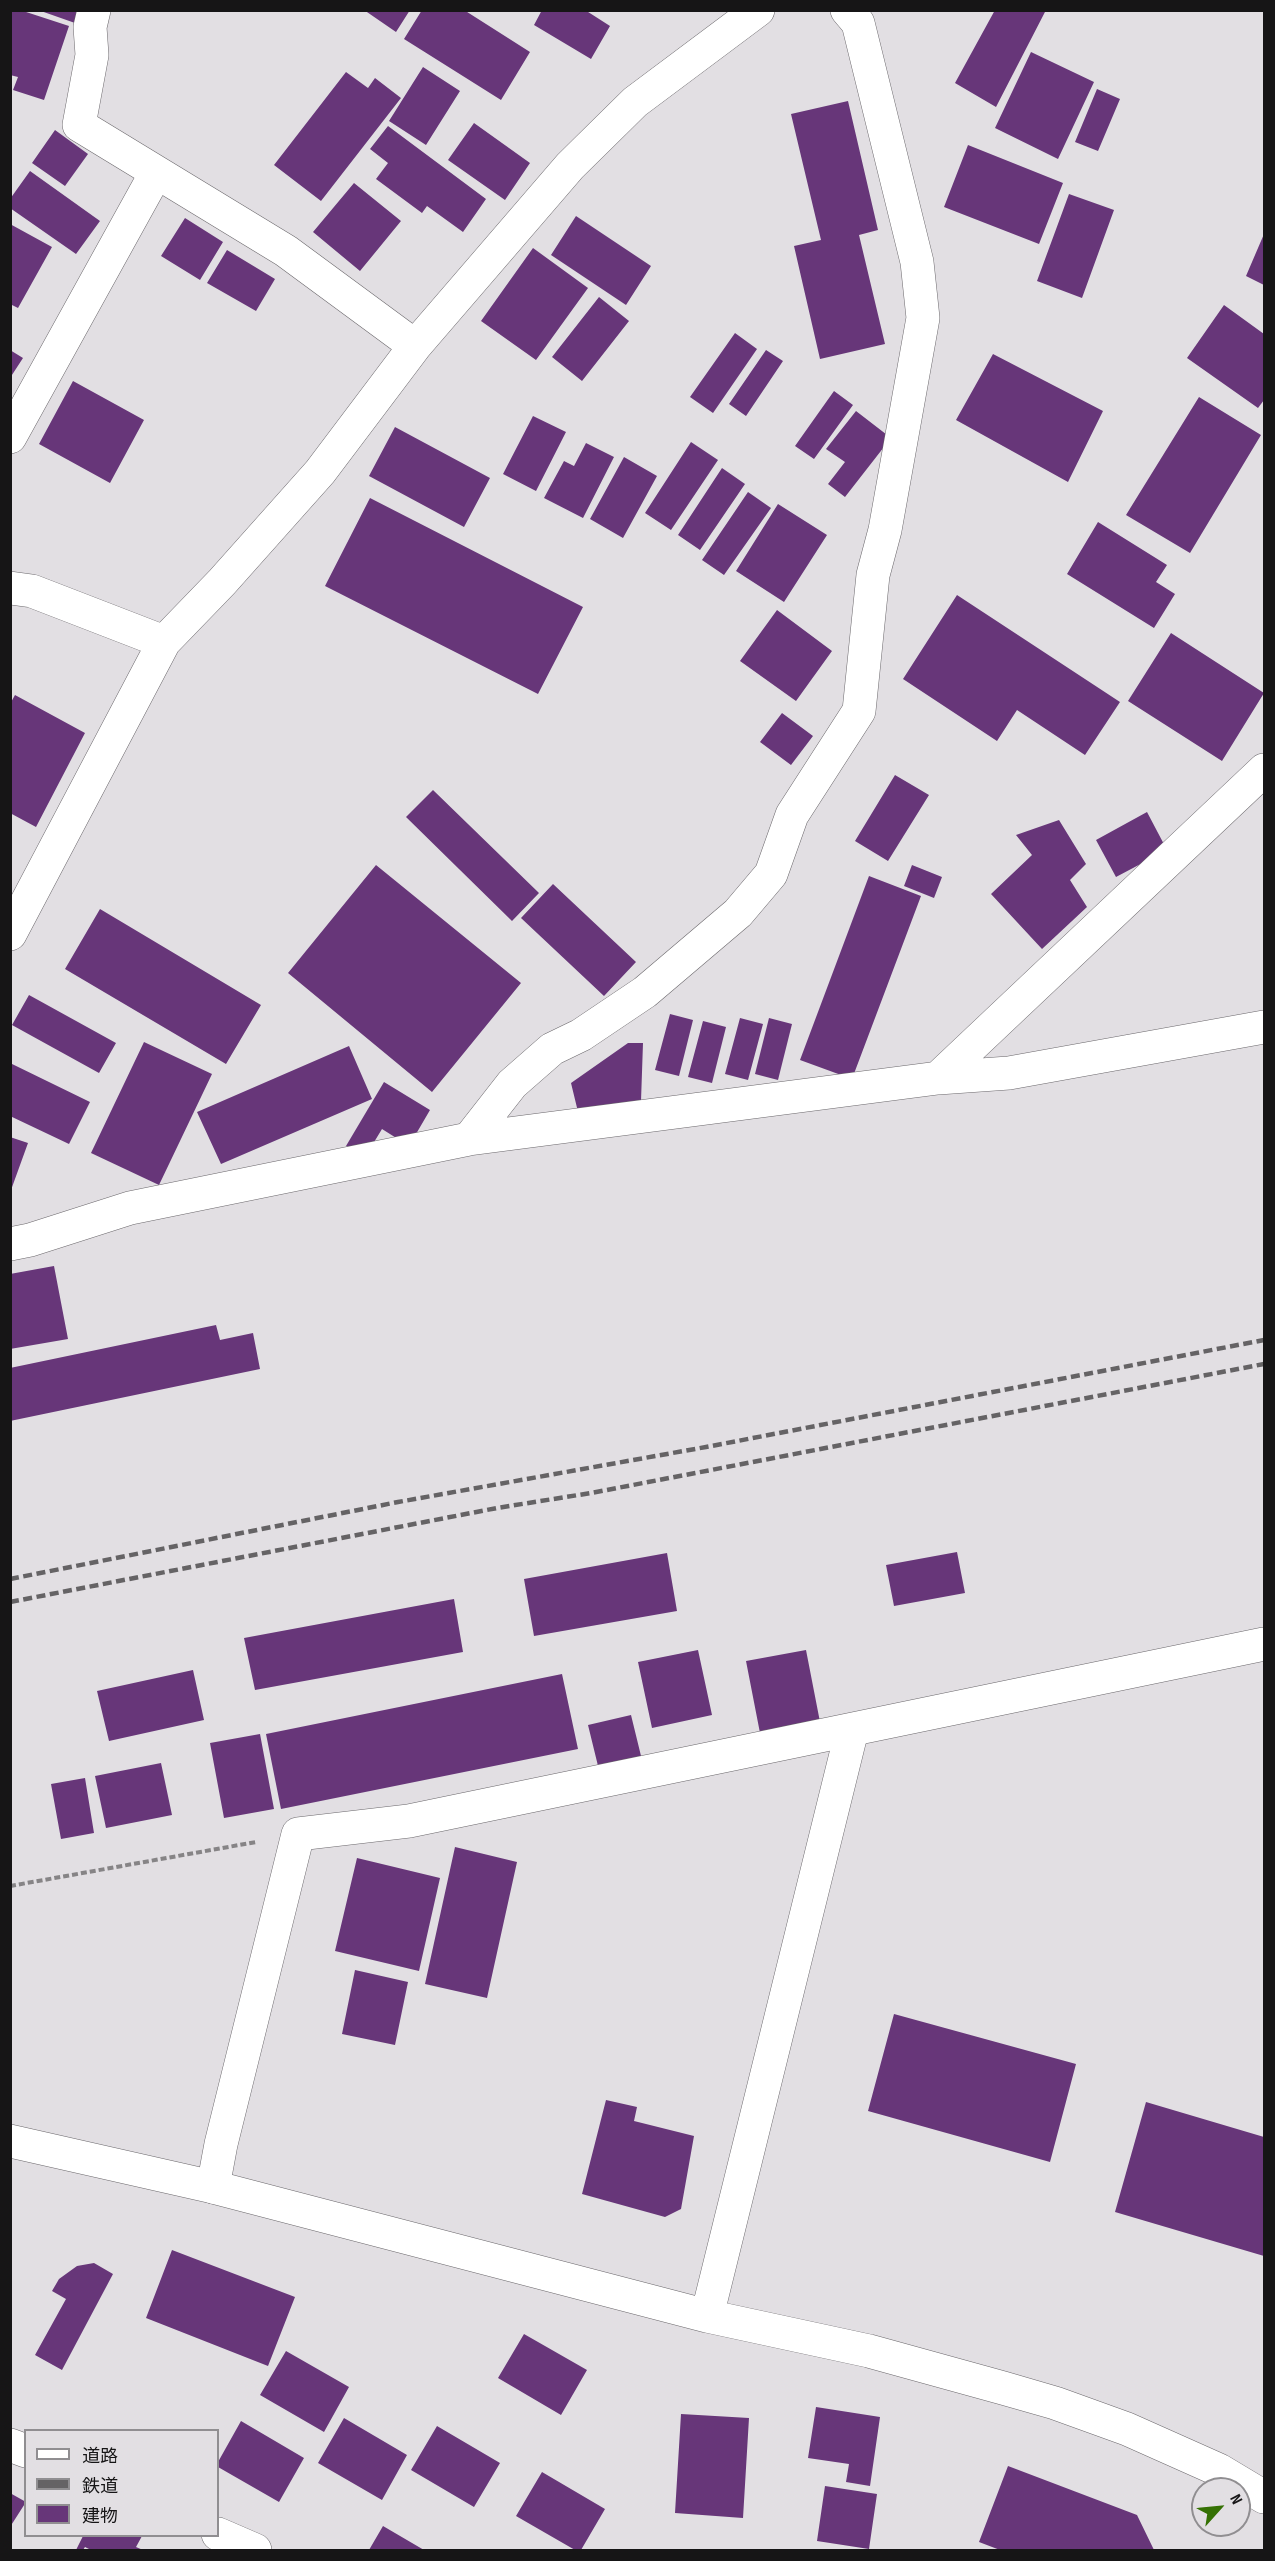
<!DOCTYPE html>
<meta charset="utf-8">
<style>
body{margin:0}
#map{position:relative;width:1275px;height:2561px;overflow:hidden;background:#e2dfe3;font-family:"Sofia Sans Condensed","Noto Sans JP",sans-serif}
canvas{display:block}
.frame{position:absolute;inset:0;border:12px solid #161516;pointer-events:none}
.legend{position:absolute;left:24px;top:2429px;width:195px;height:108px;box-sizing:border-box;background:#e2dfe3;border:2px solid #908e91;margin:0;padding:8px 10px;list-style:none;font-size:18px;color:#161516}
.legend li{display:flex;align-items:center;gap:12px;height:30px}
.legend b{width:30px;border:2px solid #908e91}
.north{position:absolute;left:1191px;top:2477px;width:60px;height:60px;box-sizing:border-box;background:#e2dfe3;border:2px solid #908e91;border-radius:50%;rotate:63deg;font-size:16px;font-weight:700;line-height:24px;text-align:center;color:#161516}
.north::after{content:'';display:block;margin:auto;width:21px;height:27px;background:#357104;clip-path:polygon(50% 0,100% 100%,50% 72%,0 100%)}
</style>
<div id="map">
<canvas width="1275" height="2561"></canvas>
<div class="frame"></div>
<ul class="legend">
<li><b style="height:8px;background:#fff"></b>道路</li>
<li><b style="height:8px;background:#656365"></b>鉄道</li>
<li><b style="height:16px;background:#673679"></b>建物</li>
</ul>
<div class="north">N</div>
</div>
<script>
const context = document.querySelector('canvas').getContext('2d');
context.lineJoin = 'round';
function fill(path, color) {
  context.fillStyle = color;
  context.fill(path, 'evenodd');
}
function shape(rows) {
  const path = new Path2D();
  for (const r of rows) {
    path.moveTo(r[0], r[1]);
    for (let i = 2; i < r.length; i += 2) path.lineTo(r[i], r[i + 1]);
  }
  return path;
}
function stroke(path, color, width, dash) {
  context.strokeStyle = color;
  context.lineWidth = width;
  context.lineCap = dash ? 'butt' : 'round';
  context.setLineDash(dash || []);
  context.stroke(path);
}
fill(shape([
 [10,10,20,10,69,26,44,100,13,90,18,77,10,75],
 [38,10,79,10,75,23],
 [364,10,410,10,396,32],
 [422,10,464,10,530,52,501,100,404,39],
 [542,10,585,10,610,26,591,59,534,25],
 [995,10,1046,10,996,107,955,83],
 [1031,52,1094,82,1058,159,995,128],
 [423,67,460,91,426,145,389,121],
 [346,72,368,88,375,78,401,98,321,201,274,165],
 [1097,89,1120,99,1098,151,1075,142],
 [848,101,878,230,859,235,885,344,820,359,794,246,821,240,791,114],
 [474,123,530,163,505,200,448,160],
 [388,126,486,199,463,232,427,206,422,213,376,179,388,163,370,149],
 [55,130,88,154,65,186,32,163],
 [968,145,1063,183,1039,244,944,207],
 [30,171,100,221,76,254,10,208,10,199],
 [354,183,401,221,360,271,313,232],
 [1069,194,1114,210,1082,298,1037,281],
 [576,216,651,266,626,305,551,255],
 [185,218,223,242,200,280,161,256],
 [10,224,52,247,18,308,10,304],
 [1264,234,1264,285,1246,276],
 [533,248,588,288,536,360,481,321],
 [227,250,275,279,256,311,207,283],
 [599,297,629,321,582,381,552,357],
 [1224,305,1264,334,1264,400,1258,408,1187,358],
 [735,333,757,349,713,413,690,397],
 [10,350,23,358,10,378],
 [766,350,783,361,746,416,729,404],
 [993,354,1103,411,1068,482,956,420],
 [73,381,144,420,110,483,39,444],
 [834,391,853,405,814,459,795,446],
 [1199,397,1261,435,1190,553,1126,515],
 [856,411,891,438,845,497,828,484,845,462,826,449],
 [533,416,566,432,536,491,503,474],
 [395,427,490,478,464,527,369,476],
 [691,442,718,460,671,530,645,513],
 [586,443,614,457,583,518,544,498,564,461,574,466],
 [624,457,657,476,623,538,590,519],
 [722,468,745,484,700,550,678,535],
 [748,492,771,508,724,575,702,560],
 [370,498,583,607,538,694,325,586],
 [778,504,827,535,784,602,736,571],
 [1098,522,1167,565,1156,582,1175,594,1154,628,1067,574],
 [957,595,1120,702,1085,755,1017,710,997,741,903,679],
 [777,610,832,651,796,701,740,661],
 [1171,633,1264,693,1222,761,1128,701],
 [15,695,85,733,36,827,10,813,10,704],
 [782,713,813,736,791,765,760,742],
 [895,775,929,795,888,861,855,841],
 [433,790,539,893,512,921,406,817],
 [1147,812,1167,850,1116,877,1096,840],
 [1059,820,1086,864,1070,880,1087,907,1042,949,991,894,1032,855,1016,835],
 [376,865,521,983,432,1092,288,973],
 [912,865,942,877,934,898,904,886],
 [869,876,921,896,852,1079,800,1060],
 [553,884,636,962,604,996,521,918],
 [100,909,261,1005,226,1064,65,969],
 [29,995,116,1043,99,1073,12,1025],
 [670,1014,693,1020,679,1076,655,1070],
 [740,1018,763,1024,748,1080,725,1074],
 [769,1018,792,1024,778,1080,755,1074],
 [703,1021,726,1027,712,1083,688,1077],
 [144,1042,212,1074,159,1185,91,1153],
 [628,1043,643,1043,641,1101,579,1116,571,1083],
 [349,1046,372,1099,221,1164,197,1112],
 [10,1063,90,1102,69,1144,10,1116],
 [384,1082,430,1110,409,1146,382,1129,365,1157,346,1146],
 [10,1137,28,1143,11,1190,10,1190],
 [54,1266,68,1339,10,1349,10,1274],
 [216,1325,220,1340,253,1333,260,1369,10,1421,10,1368],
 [957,1552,965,1593,894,1606,886,1565],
 [667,1553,677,1611,534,1636,524,1579],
 [454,1599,463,1652,255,1690,244,1638],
 [698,1650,712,1715,652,1728,638,1662],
 [806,1650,820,1722,760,1733,746,1661],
 [193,1670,204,1720,109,1741,97,1691],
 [562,1674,578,1749,281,1809,266,1734],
 [631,1715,642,1760,599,1770,588,1725],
 [260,1734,274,1809,224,1818,210,1743],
 [161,1763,172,1815,106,1828,95,1776],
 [85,1778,94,1833,61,1839,51,1784],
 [455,1847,517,1862,487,1998,425,1984],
 [357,1858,440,1878,419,1971,335,1951],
 [355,1970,408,1982,395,2045,342,2034],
 [894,2014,1076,2064,1050,2162,868,2111],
 [606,2100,637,2107,634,2121,694,2136,681,2209,665,2217,582,2194],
 [1146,2102,1264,2137,1264,2256,1115,2212],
 [172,2250,295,2297,268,2366,146,2318],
 [94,2263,113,2274,62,2370,35,2355,66,2299,52,2291,59,2279,77,2266],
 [524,2334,587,2370,561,2415,498,2378],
 [286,2351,349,2387,324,2432,260,2395],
 [816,2407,880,2417,870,2486,846,2482,849,2464,808,2458],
 [681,2414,749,2418,743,2518,675,2513],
 [344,2418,407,2455,382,2500,318,2463],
 [241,2421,304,2458,279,2502,218,2467,218,2462],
 [437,2426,500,2463,474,2507,411,2470],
 [1008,2466,1137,2515,1154,2550,1000,2550,979,2542],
 [542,2472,605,2509,581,2550,575,2550,516,2516],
 [825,2486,877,2494,869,2549,817,2541],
 [10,2493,26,2502,10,2527],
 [383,2526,424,2550,369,2550],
 [83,2536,142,2536,136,2547,143,2550,91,2550,85,2547,83,2550,76,2550]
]), '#673679');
const minor = shape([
 [94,10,90,27,92,55,79,125,286,251,415,346],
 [10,437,156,173],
 [10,588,32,591,164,642],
 [10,934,164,642,222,582,320,472,415,346,570,166,635,102,758,10],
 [938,1078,1264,770],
 [469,1139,512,1084,552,1049,581,1035,645,992,738,913,771,874,792,815,859,711,873,575,885,530,923,318,917,262,858,23,847,10],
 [10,1244,30,1240,130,1208,469,1139,938,1078,1009,1073,1264,1027],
 [213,2187,221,2144,298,1834,409,1821,1264,1644],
 [10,2445,26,2451],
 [218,2534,255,2550]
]);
const tertiary = shape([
 [10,2141,213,2187,707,2316,869,2351,1003,2388,1055,2403,1127,2429,1219,2470,1264,2497],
 [707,2316,852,1730]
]);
stroke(minor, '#6b686c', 34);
stroke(tertiary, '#6b686c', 34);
stroke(shape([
 [10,1886,256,1842]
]), '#868486', 4, [6, 3]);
stroke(minor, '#fff', 33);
stroke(tertiary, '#fff', 33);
stroke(shape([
 [10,1579,398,1502,706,1447,1264,1340],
 [10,1602,497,1508,591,1493,1264,1364]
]), '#656365', 4.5, [9, 4.5]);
</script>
